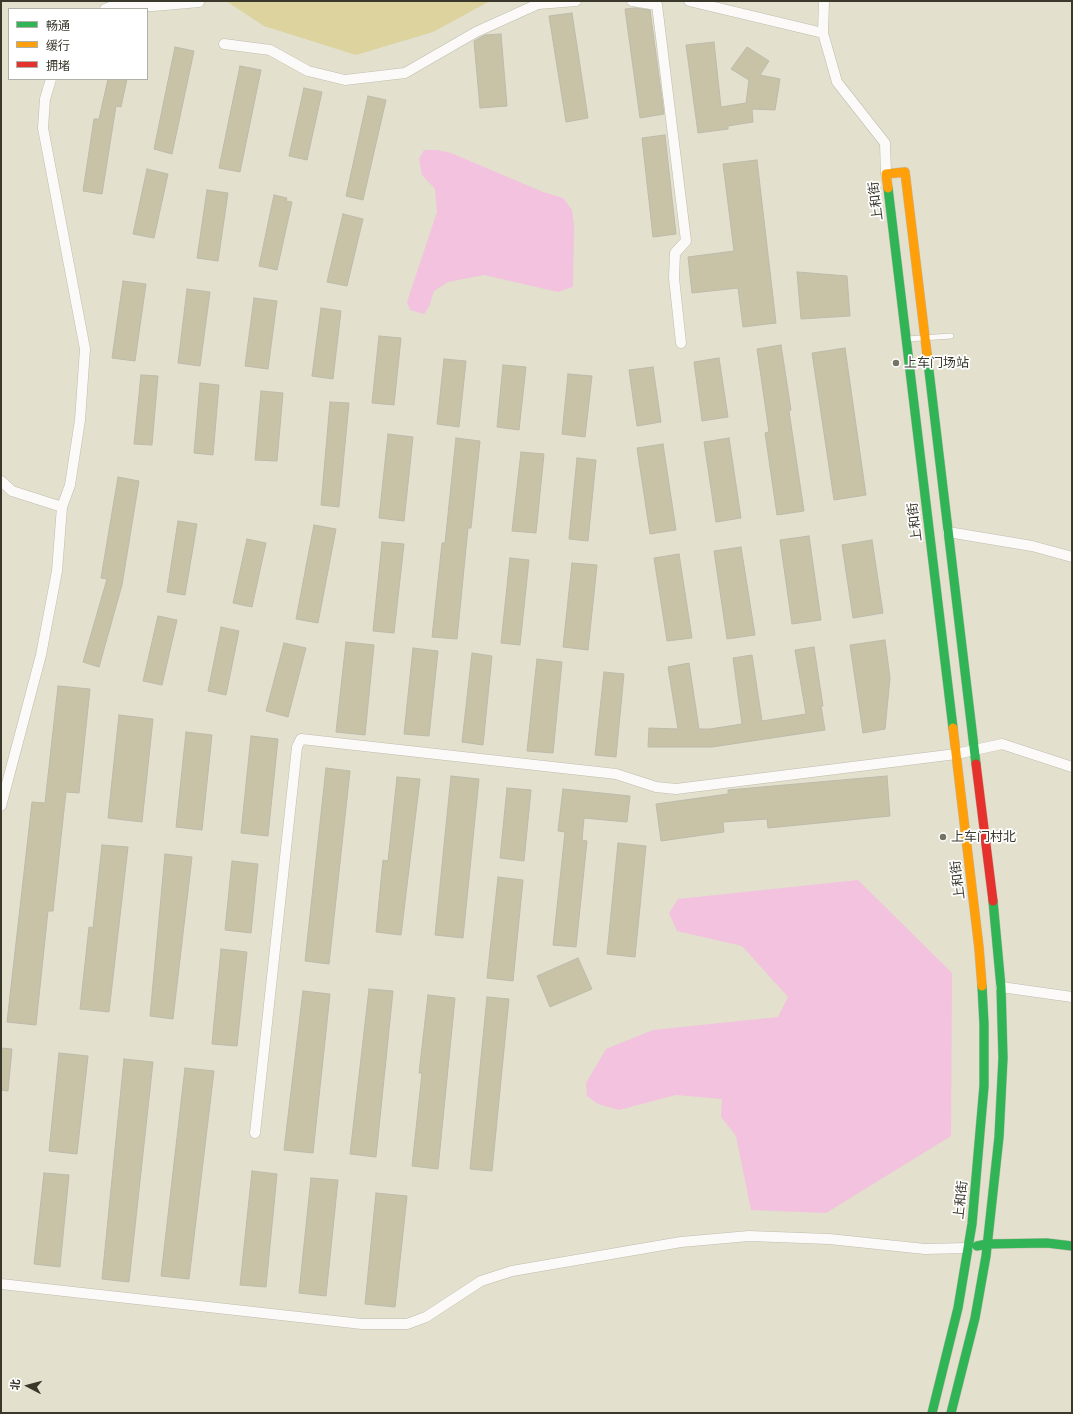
<!DOCTYPE html>
<meta charset="utf-8">
<style>
body{margin:0}
#map{position:relative;width:1073px;height:1414px;overflow:hidden;background:#e3e0cd;font-family:Raleway,"Noto Sans SC",sans-serif}
canvas{display:block}
.frame{position:absolute;inset:0;border:2px solid #3a382b;pointer-events:none}
.legend{position:absolute;left:8px;top:8px;width:140px;height:72px;box-sizing:border-box;background:#fff;border:1px solid #b0afaa;margin:0;padding:5px 7px;list-style:none;font-size:12px;color:#3a382b}
.legend li{display:flex;align-items:center;gap:8px;height:20px}
.legend b{width:20px;border:1px solid #b0afaa}
.north{position:absolute;left:8px;top:1366px;width:40px;height:40px;-webkit-text-stroke:3px #fff;paint-order:stroke;rotate:276deg;font-size:11px;font-weight:700;line-height:16px;text-align:center;color:#3a382b}
.north::after{content:'';display:block;margin:auto;width:14px;height:18px;background:#3a382b;clip-path:polygon(50% 0,100% 100%,50% 72%,0 100%)}
</style>
<div id="map">
<canvas width="1073" height="1414"></canvas>
<div class="frame"></div>
<ul class="legend">
<li><b style="height:5px;background:#30b455"></b>畅通</li>
<li><b style="height:5px;background:#ff9f0a"></b>缓行</li>
<li><b style="height:5px;background:#e5322d"></b>拥堵</li>
</ul>
<div class="north">北</div>
</div>
<script>
const context = document.querySelector('canvas').getContext('2d');
context.lineJoin = 'round';
function fill(path, color) {
  context.fillStyle = color;
  context.fill(path, 'evenodd');
}
function shape(rows) {
  const path = new Path2D();
  for (const r of rows) {
    path.moveTo(r[0], r[1]);
    for (let i = 2; i < r.length; i += 2) path.lineTo(r[i], r[i + 1]);
  }
  return path;
}
function stroke(path, color, width, dash) {
  context.strokeStyle = color;
  context.lineWidth = width;
  context.lineCap = dash ? 'butt' : 'round';
  context.setLineDash(dash || []);
  context.stroke(path);
}
function write(font, color, halo, rows, align = 'center') {
  context.font = font + ' Raleway,"Noto Sans SC",sans-serif';
  context.lineWidth = 3.5;
  context.setLineDash([]);
  context.textBaseline = 'middle';
  context.strokeStyle = halo;
  context.fillStyle = color;
  for (const [text, x, y, turn = 0] of rows) {
    context.save();
    context.translate(x, y);
    context.rotate((+turn || 0) * Math.PI / 180);
    context.textAlign = isNaN(turn) ? turn : align;
    if (halo) context.strokeText(text, 0, 0);
    context.fillText(text, 0, 0);
    context.restore();
  }
}
fill(shape([
 [226,1,490,1,433,32,356,55,264,26]
]), '#dcd39f');
fill(shape([
 [424,150,437,150,451,153,543,192,563,198,572,210,574,225,573,287,558,292,484,275,448,282,434,291,429,307,424,314,410,310,407,302,437,212,435,189,422,175,419,159],
 [858,880,952,973,951,1136,826,1213,751,1210,736,1136,721,1117,722,1099,676,1095,619,1110,598,1104,587,1096,586,1083,606,1049,653,1030,778,1017,788,997,742,946,677,931,669,913,678,899]
]), '#f2c2de');
const building = shape([
 [635,8,650,10,664,114,640,118,625,9,635,8],
 [572,13,588,118,566,122,549,16,572,13],
 [501,34,507,106,480,108,474,41,485,35,501,34],
 [714,42,721,107,746,103,749,80,731,69,747,47,769,61,760,75,780,79,775,110,752,109,753,122,728,126,728,129,698,133,686,45,714,42],
 [175,47,194,51,172,154,154,149,175,47],
 [240,66,261,70,240,172,219,168,240,66],
 [108,79,127,79,121,107,116,106,102,194,83,191,94,119,99,119,108,79],
 [304,88,322,92,307,160,289,156,304,88],
 [368,96,386,100,363,200,346,196,368,96],
 [665,135,676,234,653,237,642,138,665,135],
 [757,160,776,323,743,327,738,288,692,293,688,257,734,251,723,164,757,160],
 [147,169,168,174,154,238,133,234,147,169],
 [207,190,228,193,218,261,197,258,207,190],
 [274,195,287,198,286,201,292,202,277,270,259,266,274,195],
 [343,214,363,219,347,286,327,282,343,214],
 [797,272,847,276,850,316,801,319,797,272],
 [123,281,146,284,135,361,112,358,123,281],
 [187,289,210,292,200,366,178,363,187,289],
 [254,298,277,301,268,369,245,366,254,298],
 [321,308,341,311,333,379,312,376,321,308],
 [379,336,401,338,394,405,372,403,379,336],
 [781,345,791,410,789,411,804,511,777,515,765,433,769,432,757,349,781,345],
 [845,348,866,495,834,500,812,353,845,348],
 [719,358,728,417,702,421,694,362,719,358],
 [444,359,466,361,459,427,437,424,444,359],
 [503,365,526,367,519,430,497,427,503,365],
 [653,367,661,422,637,426,629,370,653,367],
 [568,374,592,376,585,437,562,434,568,374],
 [141,375,158,376,152,445,134,444,141,375],
 [200,383,219,385,213,455,194,453,200,383],
 [261,391,283,393,277,461,255,460,261,391],
 [330,402,349,403,339,507,321,505,330,402],
 [388,434,413,437,404,521,379,518,388,434],
 [456,438,480,441,471,528,468,528,457,639,432,637,442,543,445,543,456,438],
 [729,438,741,518,716,522,704,442,729,438],
 [663,444,676,530,650,534,637,448,663,444],
 [521,452,544,454,536,533,512,531,521,452],
 [577,458,596,460,588,541,569,539,577,458],
 [118,477,139,481,122,585,99,667,83,662,107,579,101,578,118,477],
 [178,521,197,524,185,595,167,592,178,521],
 [314,525,336,529,318,623,296,619,314,525],
 [809,536,821,620,792,624,780,540,809,536],
 [247,539,266,543,252,607,233,603,247,539],
 [872,540,883,613,853,618,842,545,872,540],
 [382,542,404,544,394,633,373,631,382,542],
 [741,547,755,635,727,639,714,551,741,547],
 [679,554,692,638,667,641,654,558,679,554],
 [510,558,529,560,520,645,501,643,510,558],
 [572,563,597,565,588,650,563,647,572,563],
 [158,616,177,620,162,685,143,681,158,616],
 [221,627,239,631,226,695,208,691,221,627],
 [885,640,890,678,885,729,863,733,850,645,885,640],
 [346,642,374,645,365,735,336,732,346,642],
 [284,643,306,648,288,717,266,711,284,643],
 [814,647,823,706,821,706,825,730,712,747,648,747,649,728,678,729,668,667,689,663,699,729,710,729,742,724,733,658,752,655,762,721,806,714,795,650,814,647],
 [413,648,438,651,429,736,404,734,413,648],
 [472,653,492,656,483,745,462,742,472,653],
 [537,659,562,662,553,753,527,751,537,659],
 [604,672,624,674,616,757,595,755,604,672],
 [58,686,90,689,79,793,66,792,53,911,48,911,36,1025,7,1022,32,802,45,803,58,686],
 [119,715,153,719,142,822,108,818,119,715],
 [186,732,212,735,202,830,176,827,186,732],
 [251,736,278,739,268,836,241,833,251,736],
 [326,768,350,771,329,964,305,961,326,768],
 [451,776,479,779,463,938,435,935,451,776],
 [887,776,890,816,768,828,767,819,723,822,724,832,661,841,656,804,728,794,728,790,887,776],
 [397,777,420,779,401,935,376,932,383,860,388,861,397,777],
 [507,788,531,790,524,861,500,858,507,788],
 [563,789,630,796,627,822,584,818,582,840,587,841,576,947,553,945,565,832,558,831,563,789],
 [618,843,646,846,635,957,607,954,618,843],
 [102,845,128,847,109,1012,80,1009,89,927,93,928,102,845],
 [165,854,192,857,173,1019,150,1016,165,854],
 [232,861,258,864,251,933,225,930,232,861],
 [498,877,523,880,513,981,487,978,498,877],
 [221,949,247,952,237,1046,212,1044,221,949],
 [578,958,592,989,550,1007,537,976,578,958],
 [369,989,393,991,376,1157,350,1154,369,989],
 [303,991,330,994,313,1153,284,1150,303,991],
 [428,995,455,998,438,1169,412,1166,422,1073,419,1073,428,995],
 [487,997,509,999,492,1171,470,1169,487,997],
 [1,1048,12,1049,8,1091,1,1090,1,1048],
 [59,1053,88,1056,77,1154,49,1151,59,1053],
 [124,1059,153,1062,129,1282,102,1279,124,1059],
 [185,1068,214,1071,189,1279,161,1276,185,1068],
 [252,1171,277,1174,266,1287,240,1285,252,1171],
 [44,1173,69,1175,60,1267,34,1264,44,1173],
 [311,1178,338,1180,326,1296,299,1293,311,1178],
 [376,1193,407,1196,395,1307,365,1304,376,1193]
]);
fill(building, '#c8c3a7');
stroke(building, '#bcbaab', 1);
const lane = shape([
 [907,339,951,336]
]);
const street = shape([
 [632,1,657,5,686,241,675,253,674,278,681,343],
 [689,1,823,33],
 [824,1,823,33,837,82,885,143,886,174],
 [105,9,113,6,153,6,199,2],
 [224,44,270,50,308,71,345,80,405,73,476,32,538,4,576,1],
 [1,481,12,491,62,507],
 [948,532,1032,546,1072,557],
 [1,806,41,655,57,571,62,507,70,485,80,420,85,349,43,128,45,99,51,79],
 [1001,987,1072,997],
 [255,1133,297,747,301,739,616,774,656,787,676,789,956,754,1002,744,1072,767],
 [1,1284,362,1324,407,1324,426,1317,481,1281,512,1271,681,1242,749,1236,829,1239,925,1249,968,1248]
]);
const fast = shape([
 [888,188,953,728],
 [927,354,976,764],
 [977,1246,987,1244,1047,1243,1072,1246],
 [932,1413,958,1308,972,1224,984,1086,984,1024,982,986],
 [951,1413,975,1318,986,1256,999,1137,1003,1058,1001,987,993,901]
]);
const slow = shape([
 [888,188,886,174,905,172,927,354],
 [953,728,979,948,982,986]
]);
const jam = shape([
 [976,764,993,901]
]);
stroke(lane, '#bebcae', 6);
stroke(street, '#bebcae', 11);
stroke(fast, '#bebcae', 10);
stroke(slow, '#bebcae', 10);
stroke(jam, '#bebcae', 10);
stroke(lane, '#fbfaf8', 5);
stroke(street, '#fbfaf8', 10);
stroke(fast, '#30b455', 9);
stroke(slow, '#ff9f0a', 9);
stroke(jam, '#e5322d', 9);
for (const [x, y, r, color] of [
 [896,363,4,"#757364"],
 [943,837,4,"#757364"]
]) {
  const dot = new Path2D();
  dot.arc(x, y, r, 0, 2 * Math.PI);
  context.fillStyle = color;
  context.fill(dot);
  stroke(dot, '#fff', 1.5);
}
write('13px', '#3a382b', '#fff', [
 ["上和街",876,201,-97],
 ["上和街",915,522,-97],
 ["上和街",958,880,-97],
 ["上和街",961,1200,-84]
]);
write('13px', '#3a382b', '#fff', [
 ["上车门场站",904,363],
 ["上车门村北",951,837]
], 'left');
</script>
